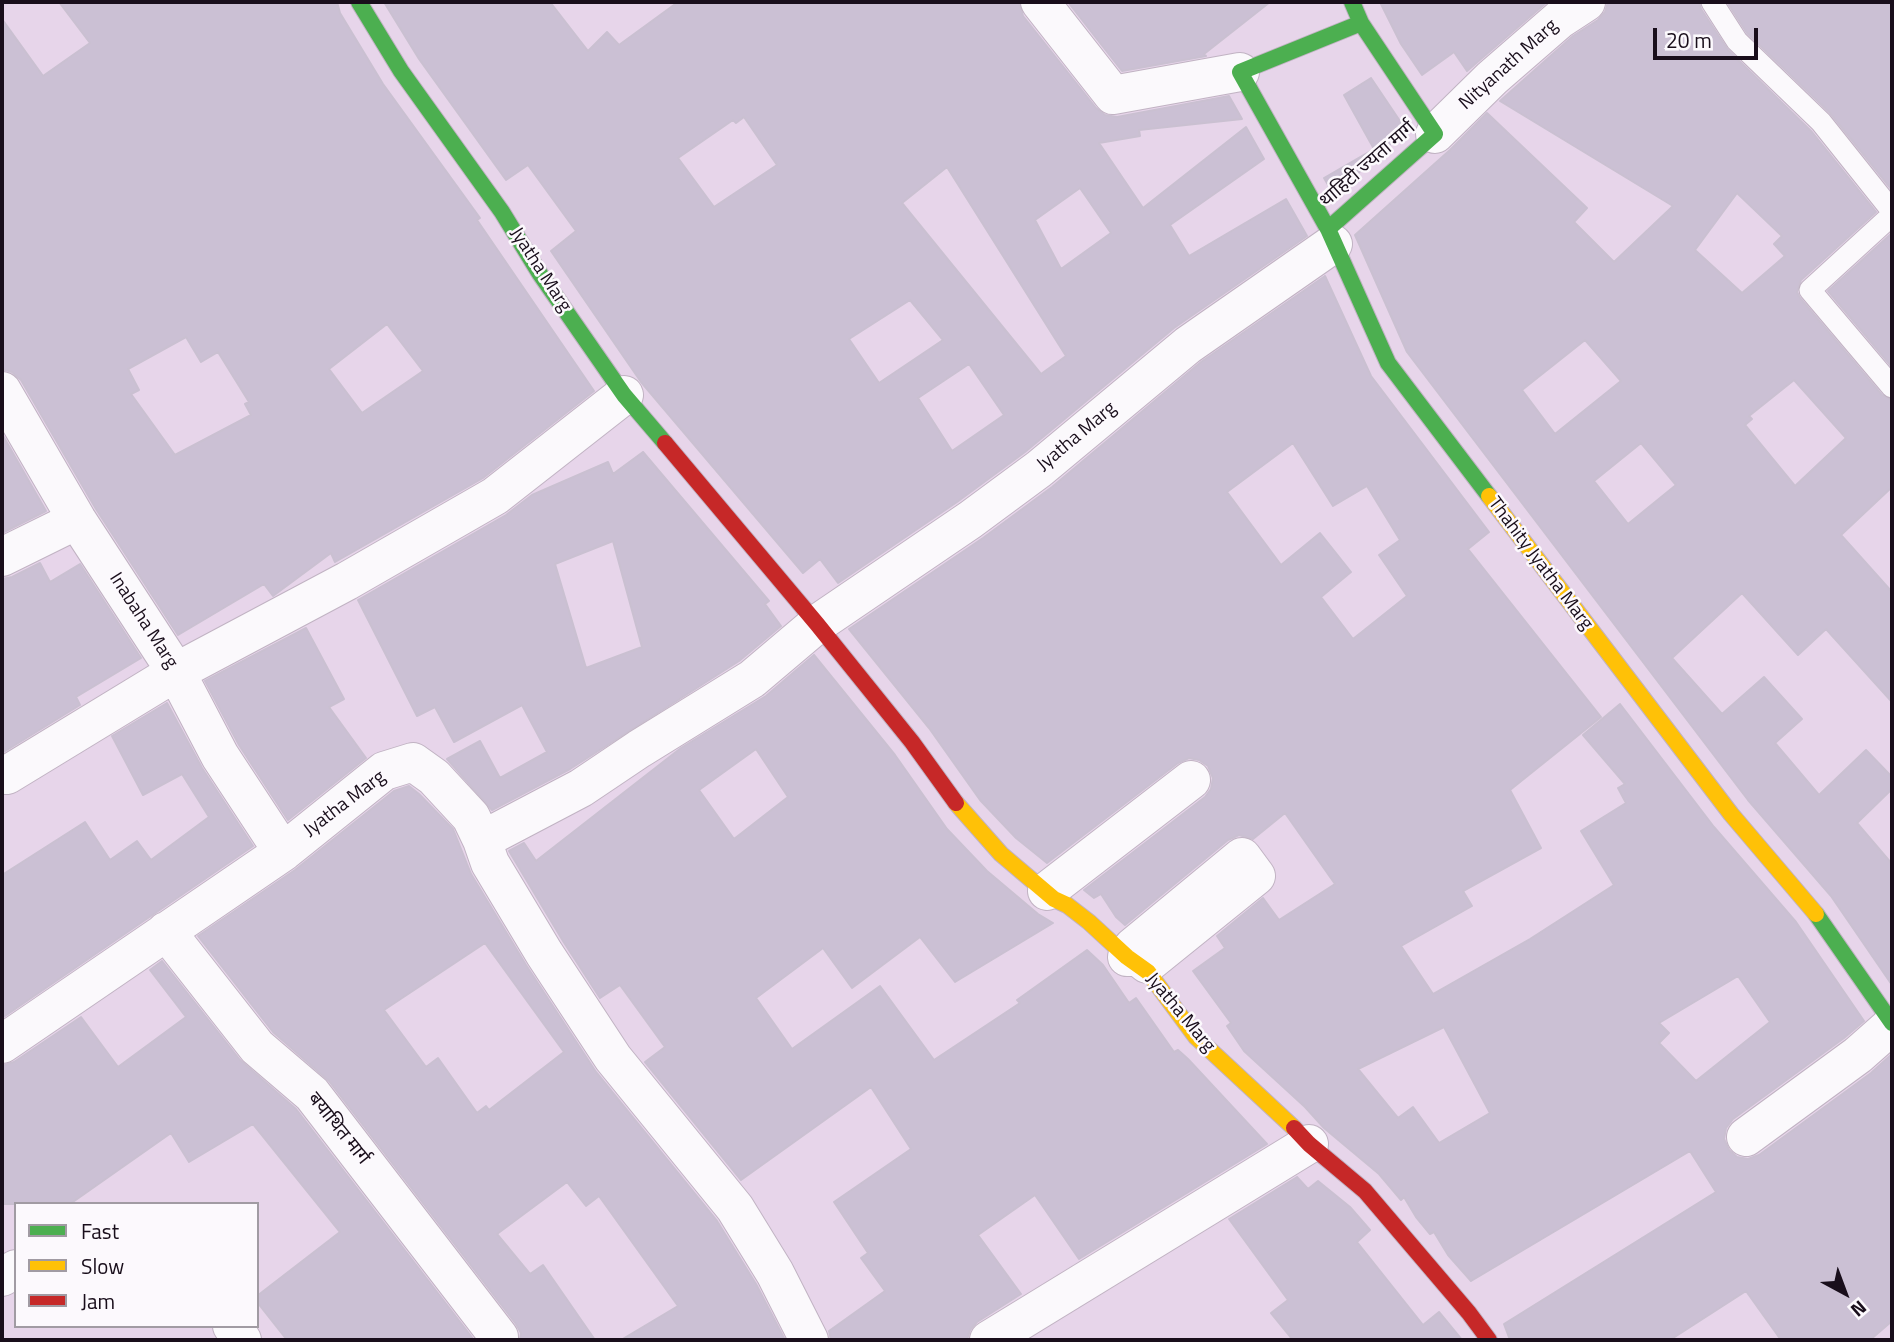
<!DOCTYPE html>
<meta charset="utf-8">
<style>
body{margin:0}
#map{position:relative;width:1894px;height:1342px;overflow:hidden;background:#e7d5ea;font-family:"Titillium Web",sans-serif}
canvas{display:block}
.frame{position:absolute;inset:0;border:4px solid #190e1b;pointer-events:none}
.legend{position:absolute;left:14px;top:1202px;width:245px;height:126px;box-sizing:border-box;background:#fcf9fd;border:2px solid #a19ba3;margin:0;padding:9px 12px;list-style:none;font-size:21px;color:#190e1b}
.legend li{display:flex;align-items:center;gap:14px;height:35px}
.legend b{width:35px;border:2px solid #a19ba3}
.north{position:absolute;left:1810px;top:1258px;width:70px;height:70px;-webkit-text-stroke:5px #fcf9fd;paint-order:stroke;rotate:139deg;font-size:19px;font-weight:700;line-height:28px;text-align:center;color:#190e1b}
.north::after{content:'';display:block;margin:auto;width:24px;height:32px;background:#190e1b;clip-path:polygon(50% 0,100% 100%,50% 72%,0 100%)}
.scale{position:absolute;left:1653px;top:28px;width:105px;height:32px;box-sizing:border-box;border:4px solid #190e1b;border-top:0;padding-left:9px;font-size:21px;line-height:24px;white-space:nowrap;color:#190e1b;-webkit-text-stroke:5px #fcf9fd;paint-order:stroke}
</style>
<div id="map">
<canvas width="1894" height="1342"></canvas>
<div class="frame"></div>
<ul class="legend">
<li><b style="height:9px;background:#4caf50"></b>Fast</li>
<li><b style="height:9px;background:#ffc107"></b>Slow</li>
<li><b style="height:9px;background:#c62828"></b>Jam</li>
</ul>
<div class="north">N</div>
<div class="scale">20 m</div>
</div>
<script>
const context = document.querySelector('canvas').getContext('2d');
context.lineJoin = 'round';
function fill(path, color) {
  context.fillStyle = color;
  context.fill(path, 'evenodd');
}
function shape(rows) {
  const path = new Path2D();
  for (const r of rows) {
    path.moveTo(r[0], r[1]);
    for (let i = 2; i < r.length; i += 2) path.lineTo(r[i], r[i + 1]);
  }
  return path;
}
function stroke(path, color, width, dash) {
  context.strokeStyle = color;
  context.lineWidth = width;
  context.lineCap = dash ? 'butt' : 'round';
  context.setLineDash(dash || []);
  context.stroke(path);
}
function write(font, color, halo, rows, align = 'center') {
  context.font = font + ' "Titillium Web","Noto Sans Devanagari",sans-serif';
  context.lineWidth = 5;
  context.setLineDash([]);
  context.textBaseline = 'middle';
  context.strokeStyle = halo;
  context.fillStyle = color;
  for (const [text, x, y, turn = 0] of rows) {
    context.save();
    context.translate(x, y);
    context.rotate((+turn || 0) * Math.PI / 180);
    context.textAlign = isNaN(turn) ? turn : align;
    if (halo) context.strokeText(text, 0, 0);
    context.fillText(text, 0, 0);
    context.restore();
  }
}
const building = shape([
 [59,2,337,2,340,13,383,84,480,218,477,220,594,391,483,478,335,562,331,553,273,596,264,584,178,635,96,509,21,380,12,372,2,369,2,19,43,76,90,43,59,2],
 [387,324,423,371,362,413,329,369,387,324],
 [186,337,201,362,218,352,249,402,245,404,251,415,175,455,131,394,139,390,128,369,186,337],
 [384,2,550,2,588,51,607,32,619,45,678,2,1019,2,1023,16,1096,108,1105,115,1117,117,1229,96,1242,119,1139,130,1140,136,1099,143,1143,208,1246,127,1264,159,1170,225,1189,256,1286,199,1307,236,1174,328,1025,452,957,502,838,583,820,559,803,573,641,382,551,251,576,231,528,165,506,180,419,59,384,2],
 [744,117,777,165,714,207,678,158,733,120,736,123,744,117],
 [947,167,1066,356,1041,374,902,203,947,167],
 [1080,188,1111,233,1061,269,1035,220,1080,188],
 [910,300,943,340,879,383,849,339,910,300],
 [969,364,1004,415,952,451,918,398,969,364],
 [1068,2,1270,2,1204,54,1206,56,1122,71,1068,2],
 [1380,2,1547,2,1467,71,1454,52,1422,75,1401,44,1380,2],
 [1608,2,1699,2,1701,9,1728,50,1811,131,1876,212,1801,280,1797,292,1800,298,1882,395,1892,400,1892,487,1841,535,1892,592,1892,702,1826,629,1798,655,1742,593,1672,658,1722,714,1764,677,1802,719,1775,743,1819,795,1866,750,1892,777,1892,789,1857,823,1892,864,1892,985,1831,896,1748,800,1407,352,1355,235,1450,150,1487,113,1587,208,1574,222,1614,262,1673,206,1500,101,1573,36,1598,20,1605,12,1608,2],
 [1737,193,1782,236,1774,244,1785,256,1742,293,1695,250,1737,193],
 [1585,340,1621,381,1555,434,1522,390,1585,340],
 [1794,380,1846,438,1795,486,1745,425,1752,419,1749,416,1794,380],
 [1641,443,1676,485,1628,524,1594,481,1641,443],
 [1727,2,1892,2,1892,190,1830,113,1747,33,1727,2],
 [1371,78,1406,130,1334,195,1324,178,1374,149,1344,95,1371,78],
 [1892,233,1892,367,1828,291,1892,233],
 [1325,276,1371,376,1489,532,1468,549,1601,717,1510,790,1541,848,1463,891,1472,906,1401,946,1433,994,1530,939,1614,885,1581,831,1626,803,1618,788,1625,784,1583,735,1620,704,1714,827,1796,922,1864,1021,1844,1038,1733,1119,1726,1128,1724,1139,1729,1150,1737,1157,1748,1159,1759,1155,1871,1073,1892,1054,1892,1321,1870,1340,1781,1340,1746,1291,1670,1340,1510,1340,1504,1324,1716,1192,1690,1151,1471,1281,1448,1255,1434,1232,1430,1234,1416,1217,1404,1197,1401,1200,1379,1174,1324,1128,1305,1107,1244,1051,1227,1026,1231,1023,1193,971,1225,948,1217,936,1263,898,1279,920,1335,884,1285,813,1253,839,1239,835,1228,840,1125,925,1116,917,1101,894,1094,898,1084,890,1205,797,1211,789,1213,778,1208,766,1199,760,1189,758,1178,763,1047,863,1016,838,980,800,929,728,849,629,983,538,1052,487,1201,362,1325,276],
 [1293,443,1333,506,1367,486,1400,540,1379,555,1407,596,1353,639,1321,597,1351,572,1320,533,1281,565,1227,492,1293,443],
 [1738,976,1770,1022,1696,1081,1659,1043,1669,1033,1659,1023,1738,976],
 [1444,1027,1490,1113,1439,1143,1413,1107,1398,1118,1358,1069,1444,1027],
 [2,434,46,511,2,533,2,434],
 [643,452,769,601,765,604,781,626,739,661,570,769,492,810,447,759,480,741,500,778,547,752,522,705,454,742,435,707,417,716,358,600,506,515,532,495,608,462,613,474,643,452],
 [613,541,642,647,586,668,555,564,613,541],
 [40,563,50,582,80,564,141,658,76,697,80,705,2,753,2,579,12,577,40,563],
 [306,628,344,699,329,707,366,758,288,820,239,745,205,681,306,628],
 [814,655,895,755,947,829,987,871,1038,914,1053,923,955,982,920,937,852,988,823,948,756,998,792,1049,880,986,934,1060,1020,1003,1017,1000,1087,950,1103,965,1129,1003,1136,998,1174,1052,1178,1050,1188,1059,1267,1144,1079,1259,1035,1195,978,1235,1021,1294,977,1322,970,1330,967,1340,831,1340,829,1331,885,1291,861,1258,868,1253,834,1202,911,1149,871,1087,741,1180,645,1062,665,1047,620,985,600,998,563,941,509,851,524,843,536,861,681,748,766,696,814,655],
 [756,749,788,797,734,839,699,790,756,749],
 [167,703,202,768,253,846,2,1018,2,875,85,822,110,860,137,841,151,860,209,817,182,774,143,795,112,736,167,703],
 [409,786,419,794,453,829,471,874,526,965,596,1072,717,1221,756,1284,785,1340,621,1340,678,1306,599,1196,586,1206,567,1182,497,1234,530,1274,543,1265,595,1340,520,1340,521,1333,516,1324,329,1081,273,1032,198,936,295,870,394,791,409,786],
 [485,943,564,1052,489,1110,486,1106,477,1113,438,1058,426,1067,384,1010,485,943],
 [162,961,240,1060,296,1109,474,1340,287,1340,257,1302,257,1296,340,1232,253,1124,189,1162,171,1133,70,1204,2,1204,2,1066,14,1062,81,1017,118,1067,186,1017,150,970,162,961],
 [1297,1177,1308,1189,1318,1181,1350,1207,1370,1230,1357,1242,1423,1325,1439,1312,1462,1340,1293,1340,1271,1313,1288,1300,1229,1219,1297,1177]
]);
fill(building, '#cbc0d4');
stroke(building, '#cac0d1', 2);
const lane = shape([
 [1712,2,1737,41,1821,122,1892,211],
 [1892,215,1810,290,1892,387]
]);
const street = shape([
 [1040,2,1113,95,1240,72],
 [1435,134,1492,78,1560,19,1586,2],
 [2,391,77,520,176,672,220,756,283,852],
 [2,557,77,520],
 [7,775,176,672,347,581,495,496,624,395],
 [482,840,490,863,544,953,613,1058,735,1208,775,1273,809,1340],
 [1047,891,1191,780],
 [166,931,257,1047,312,1094,499,1337],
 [1127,957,1137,956,1147,964,1256,876,1242,857,1133,947,1137,956],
 [2,1044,283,852,384,771,413,762,434,777,471,817,482,840,581,788,639,749,752,679,817,624,970,520,1039,469,1188,345,1333,244],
 [1746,1137,1858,1055,1892,1025],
 [2,1277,16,1269],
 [232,1326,242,1340],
 [989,1340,1309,1144]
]);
const fast = shape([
 [359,2,401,71,502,212,540,274,624,395,665,443],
 [1361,23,1240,72,1328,229,1388,363,1489,496],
 [1328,229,1435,134,1361,23,1352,2],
 [1816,914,1892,1023]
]);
const slow = shape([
 [1489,496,1731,814,1816,914],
 [956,803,1001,854,1054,899,1067,905,1089,922,1127,957,1148,972,1196,1037,1294,1128]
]);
const jam = shape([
 [665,443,817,624,912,742,956,803],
 [1294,1128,1309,1144,1365,1191,1469,1313,1489,1340]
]);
stroke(lane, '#c1b3c3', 23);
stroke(street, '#c1b3c3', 40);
stroke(fast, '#c1b3c3', 18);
stroke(slow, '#c1b3c3', 18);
stroke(jam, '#c1b3c3', 18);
stroke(lane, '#fbf9fc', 21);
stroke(street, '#fbf9fc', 38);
stroke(fast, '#4caf50', 16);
stroke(slow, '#ffc107', 16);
stroke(jam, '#c62828', 16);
write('19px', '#190e1b', '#fcf9fd', [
 ["Nityanath Marg",1509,65,-42],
 ["थाहिटी ज्यता मार्ग",1368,165,-41],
 ["Jyatha Marg",540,270,57],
 ["Jyatha Marg",1077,437,-40],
 ["Thahity Jyatha Marg",1540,564,53],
 ["Inabaha Marg",143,621,57],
 ["Jyatha Marg",345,804,-37],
 ["Jyatha Marg",1180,1013,50],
 ["बयाथित मार्ग",338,1129,51]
]);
</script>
